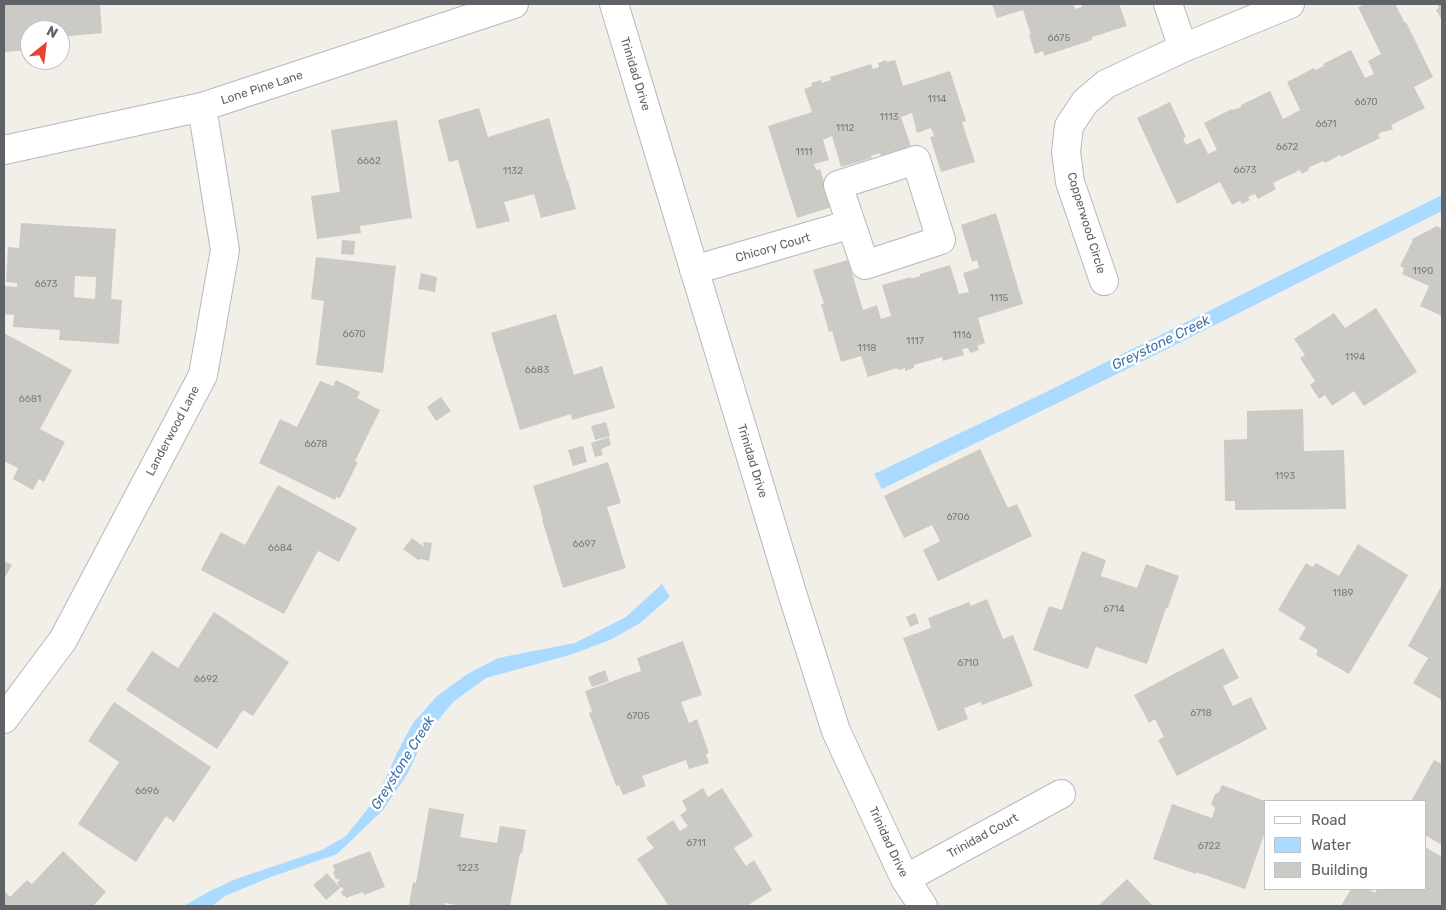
<!DOCTYPE html>
<style>
body{margin:0}
#map{position:relative;width:1446px;height:910px;overflow:hidden;background:#f1efe8;font-family:Rubik,sans-serif}
canvas{display:block}
.frame{position:absolute;inset:0;border:5px solid #5f6368;pointer-events:none}
.legend{position:absolute;left:1264px;top:800px;width:162px;height:90px;box-sizing:border-box;background:#fff;border:1px solid #bfc1c3;margin:0;padding:6px 9px;list-style:none;font-size:15px;color:#5f6368}
.legend li{display:flex;align-items:center;gap:10px;height:25px}
.legend b{width:25px;border:1px solid #bfc1c3}
.north{position:absolute;left:20px;top:20px;width:50px;height:50px;box-sizing:border-box;background:#fff;border:1px solid #bfc1c3;border-radius:50%;rotate:29deg;font-size:14px;font-weight:700;line-height:20px;text-align:center;color:#5f6368}
.north::after{content:'';display:block;margin:auto;width:18px;height:22px;background:#ea4335;clip-path:polygon(50% 0,100% 100%,50% 72%,0 100%)}
</style>
<div id="map">
<canvas width="1446" height="910"></canvas>
<div class="frame"></div>
<ul class="legend">
<li><b style="height:6px;background:#fff"></b>Road</li>
<li><b style="height:14px;background:#aadaff"></b>Water</li>
<li><b style="height:14px;background:#cccac5"></b>Building</li>
</ul>
<div class="north">N</div>
</div>
<script>
const context = document.querySelector('canvas').getContext('2d');
context.lineJoin = 'round';
function fill(path, color) {
  context.fillStyle = color;
  context.fill(path, 'evenodd');
}
function shape(rows) {
  const path = new Path2D();
  for (const r of rows) {
    path.moveTo(r[0], r[1]);
    for (let i = 2; i < r.length; i += 2) path.lineTo(r[i], r[i + 1]);
  }
  return path;
}
function stroke(path, color, width, dash) {
  context.strokeStyle = color;
  context.lineWidth = width;
  context.lineCap = dash ? 'butt' : 'round';
  context.setLineDash(dash || []);
  context.stroke(path);
}
function write(font, color, halo, rows, align = 'center') {
  context.font = font + ' Rubik,sans-serif';
  context.lineWidth = 5;
  context.setLineDash([]);
  context.textBaseline = 'middle';
  context.strokeStyle = halo;
  context.fillStyle = color;
  for (const [text, x, y, turn = 0] of rows) {
    context.save();
    context.translate(x, y);
    context.rotate((+turn || 0) * Math.PI / 180);
    context.textAlign = isNaN(turn) ? turn : align;
    if (halo) context.strokeText(text, 0, 0);
    context.fillText(text, 0, 0);
    context.restore();
  }
}
fill(shape([
 [1442,195,1442,211,1123,371,882,489,874,474,1042,394],
 [662,584,670,597,640,623,610,640,573,654,486,678,453,702,425,736,408,773,383,810,337,854,271,877,225,896,212,906,185,906,187,904,210,891,236,879,322,850,346,836,373,802,384,782,397,753,413,723,437,696,466,675,498,658,575,643,626,617]
]), '#aadaff');
fill(shape([
 [4,4,100,4,102,33,60,37,60,30,30,30,30,50,4,52],
 [992,4,1073,4,1075,9,1082,7,1081,4,1119,4,1127,26,1092,37,1092,40,1044,56,1043,51,1035,54,1029,35,1031,35,1023,10,997,18],
 [1365,4,1395,4,1405,23,1406,22,1433,77,1414,87,1425,108,1391,125,1393,129,1385,132,1384,131,1378,134,1380,138,1341,157,1340,155,1325,163,1323,161,1308,168,1309,170,1302,174,1300,170,1273,183,1276,189,1258,199,1255,194,1248,197,1250,200,1242,204,1240,201,1232,205,1220,182,1177,204,1137,118,1170,102,1186,137,1183,138,1186,145,1200,138,1208,154,1217,150,1204,123,1232,109,1233,110,1241,107,1241,105,1270,91,1283,119,1300,110,1287,82,1314,68,1315,70,1324,66,1323,64,1351,50,1365,78,1374,74,1368,61,1381,54,1358,7],
 [1437,4,1442,4,1442,20,1436,10,1439,8],
 [886,60,887,62,895,60,903,86,950,71,966,121,962,122,975,162,941,172,930,137,934,136,931,128,917,133,912,113,901,117,911,146,881,156,880,153,871,156,872,158,841,167,832,136,823,140,829,160,814,164,816,170,820,169,832,207,797,218,768,126,812,112,804,89,812,86,811,83,821,80,822,83,831,80,830,77,871,64,873,69,879,67,878,63],
 [479,108,488,137,549,118,567,181,568,181,576,209,541,218,534,194,504,202,510,221,477,229,458,160,449,162,438,120],
 [397,120,412,218,360,226,361,233,317,239,311,196,340,192,331,130],
 [996,213,1023,304,978,318,985,343,977,346,979,350,970,353,968,348,962,349,964,355,943,361,942,357,914,365,914,368,905,371,905,368,898,370,897,368,868,377,861,356,841,362,832,331,829,332,821,304,824,304,813,270,848,260,863,310,877,305,881,319,891,316,882,285,911,277,911,279,920,276,920,274,950,265,959,294,969,292,963,273,979,268,977,260,972,262,961,225],
 [21,223,116,229,111,299,122,300,119,344,59,340,60,330,13,327,14,315,4,314,4,286,17,287,17,283,6,282,8,247,19,248],
 [75,276,96,277,95,299,74,297],
 [1437,226,1442,229,1442,316,1420,306,1429,286,1402,274,1404,268,1400,266,1412,242,1412,239],
 [342,240,355,241,354,255,341,254],
 [316,257,396,266,383,373,316,365,324,301,311,299],
 [421,273,437,277,435,292,418,289],
 [1376,308,1417,372,1364,406,1354,391,1332,406,1325,395,1319,399,1310,385,1315,381,1300,358,1305,355,1294,339,1334,313,1345,328],
 [556,314,574,375,602,366,615,408,572,420,571,414,520,430,491,333],
 [4,333,72,370,40,429,65,442,44,482,39,479,33,490,13,479,18,468,4,461],
 [336,380,360,392,357,398,380,410,355,461,358,462,340,498,336,497,335,500,259,463,280,419,297,427,320,381,333,386],
 [441,397,451,411,436,421,427,407],
 [1303,409,1304,451,1344,450,1346,509,1235,510,1235,501,1225,501,1224,440,1247,439,1247,411],
 [606,422,610,436,595,440,591,426],
 [609,437,611,445,601,449,603,455,595,457,591,443],
 [583,446,587,462,573,466,568,450],
 [980,449,1008,508,1017,504,1032,536,938,581,923,550,940,541,932,525,904,538,884,496],
 [608,462,621,503,607,507,626,568,563,588,542,520,543,519,533,486],
 [278,485,357,528,339,562,318,551,284,614,201,570,221,532,245,545],
 [412,538,424,547,423,542,432,543,429,561,422,559,418,560,403,549],
 [1358,544,1408,575,1349,674,1316,655,1318,650,1299,639,1306,627,1278,610,1306,563,1313,567,1316,563,1339,576],
 [1082,551,1106,560,1101,576,1137,588,1146,564,1179,576,1168,608,1166,608,1147,664,1096,647,1088,669,1033,650,1049,606,1062,610],
 [4,561,12,565,4,579],
 [1442,585,1442,700,1413,683,1428,658,1408,646],
 [987,599,1003,639,1013,635,1033,686,982,705,981,702,964,708,968,719,938,731,903,638,931,628,928,618,969,602,971,606],
 [214,612,289,662,253,716,243,710,217,749,126,690,152,651,178,668],
 [915,613,919,623,910,627,906,617],
 [683,641,702,695,681,702,689,723,697,719,709,753,706,754,709,763,689,769,686,760,642,776,646,786,623,795,619,785,616,786,589,713,592,712,585,691,641,671,637,658],
 [1223,648,1239,678,1223,686,1233,706,1251,697,1267,729,1177,776,1158,740,1164,737,1155,719,1149,723,1134,695],
 [605,670,609,681,592,687,588,677],
 [114,702,211,767,174,822,166,816,136,862,78,824,119,762,88,741],
 [1434,760,1442,764,1442,845,1425,835,1425,801,1411,801],
 [1222,785,1265,801,1265,832,1245,889,1196,872,1196,874,1153,859,1172,804,1212,818,1215,808,1211,804,1215,794,1219,792],
 [703,788,708,797,722,788,753,836,734,848,746,866,754,860,772,890,747,906,669,906,637,859,654,848,646,838,673,820,680,831,688,826,680,815,687,810,682,801],
 [429,808,464,814,460,837,497,843,500,826,526,830,522,853,520,853,510,906,463,906,445,903,445,906,417,906,409,905,413,882,416,883],
 [1425,847,1442,857,1442,906,1341,906,1351,889,1368,889,1375,893,1377,889,1425,889],
 [63,851,106,892,93,906,4,906,4,891,10,897,27,880,32,884],
 [370,851,385,887,364,895,363,892,346,898,345,896,343,896,341,891,344,890,342,887,340,888,337,882,340,881,338,878,336,880,333,872,335,871,333,865],
 [327,873,340,888,326,900,313,885],
 [1127,879,1153,906,1098,906]
]), '#cccac5');
const street = shape([
 [614,4,793,596,836,731,905,879,923,906],
 [1168,4,1183,48,1290,4],
 [4,150,202,107,514,4],
 [916,160,941,240,865,265,838,185,916,160],
 [694,270,851,224],
 [1104,281,1070,182,1066,152,1069,126,1085,102,1106,84,1183,48],
 [4,719,63,640,203,375,225,250,202,107],
 [905,879,1061,794]
]);
stroke(street, '#b5b8bc', 30);
stroke(street, '#fff', 28);
write('10px', '#7a7d7f', null, [
 ["6675",1059,38],
 ["1114",937,99],
 ["6670",1366,102],
 ["1113",889,117],
 ["6671",1326,124],
 ["1112",845,128],
 ["6672",1287,147],
 ["1111",804,152],
 ["6662",369,161],
 ["6673",1245,170],
 ["1132",513,171],
 ["1190",1423,271],
 ["6673",46,284],
 ["1115",999,298],
 ["6670",354,334],
 ["1116",962,335],
 ["1117",915,341],
 ["1118",867,348],
 ["1194",1355,357],
 ["6683",537,370],
 ["6681",30,399],
 ["6678",316,444],
 ["1193",1285,476],
 ["6706",958,517],
 ["6697",584,544],
 ["6684",280,548],
 ["1189",1343,593],
 ["6714",1114,609],
 ["6710",968,663],
 ["6692",206,679],
 ["6718",1201,713],
 ["6705",638,716],
 ["6696",147,791],
 ["6711",696,843],
 ["6722",1209,846],
 ["1223",468,868]
]);
write('12px', '#5f6368', '#fff', [
 ["Trinidad Drive",635,74,73],
 ["Lone Pine Lane",262,88,-18],
 ["Copperwood Circle",1086,223,73],
 ["Chicory Court",773,248,-16],
 ["Landerwood Lane",173,431,-62],
 ["Trinidad Drive",752,461,73],
 ["Trinidad Court",983,836,-29],
 ["Trinidad Drive",888,842,65]
]);
write('italic 14px', '#4174aa', '#fff', [
 ["Greystone Creek",1161,343,-26],
 ["Greystone Creek",403,763,-58]
]);
</script>
